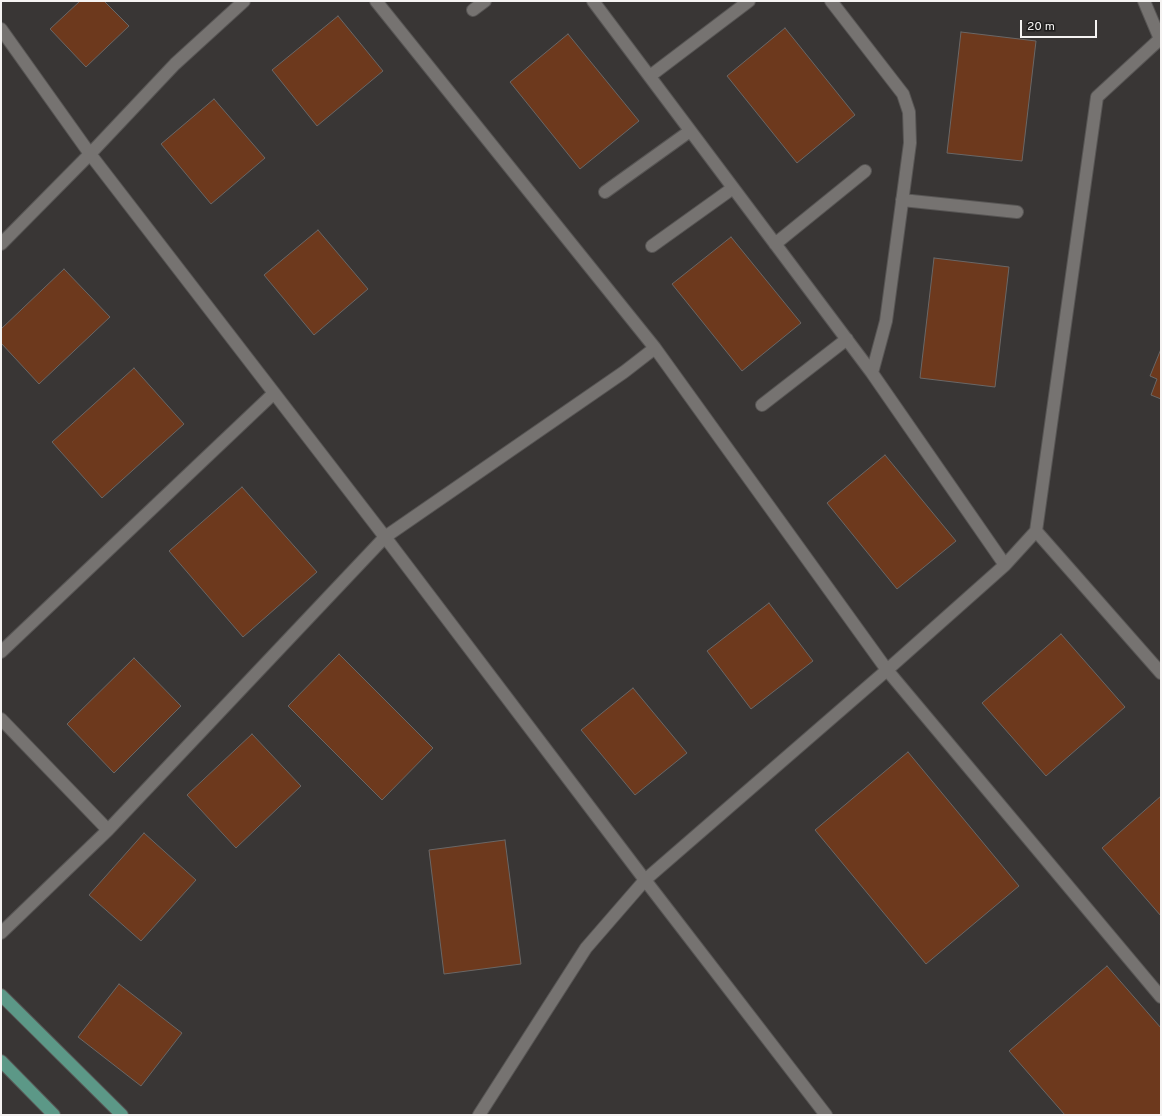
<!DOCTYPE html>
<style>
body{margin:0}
#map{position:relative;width:1162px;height:1116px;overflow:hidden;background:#393635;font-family:Overpass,sans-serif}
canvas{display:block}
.frame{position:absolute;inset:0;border:2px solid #f5f3f2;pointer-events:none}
.scale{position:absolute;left:1020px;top:20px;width:77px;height:18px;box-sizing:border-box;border:2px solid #f5f3f2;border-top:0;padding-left:5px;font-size:12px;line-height:14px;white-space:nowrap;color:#f5f3f2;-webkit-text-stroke:3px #1f1e1d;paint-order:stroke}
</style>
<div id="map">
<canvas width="1162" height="1116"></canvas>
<div class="frame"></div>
<div class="scale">20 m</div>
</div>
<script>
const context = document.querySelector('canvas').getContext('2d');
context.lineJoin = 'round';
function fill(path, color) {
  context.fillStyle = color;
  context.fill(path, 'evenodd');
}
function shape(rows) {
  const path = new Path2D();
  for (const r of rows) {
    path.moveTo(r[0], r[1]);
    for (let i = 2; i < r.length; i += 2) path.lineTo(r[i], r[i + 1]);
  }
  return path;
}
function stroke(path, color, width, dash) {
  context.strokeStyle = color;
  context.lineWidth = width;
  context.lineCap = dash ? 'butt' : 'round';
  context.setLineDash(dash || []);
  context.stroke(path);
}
const building = shape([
 [80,1,104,1,129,26,86,67,50,29,80,1],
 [338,16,383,71,317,126,272,70,338,16],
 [785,28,855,115,797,163,727,76,785,28],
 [961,32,1036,41,1022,161,947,153,961,32],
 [568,34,639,121,580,169,510,82,568,34],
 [214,99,265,158,211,204,161,144,214,99],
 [318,230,368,289,314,335,264,275,318,230],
 [731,237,801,323,742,371,672,284,731,237],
 [934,258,1009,267,995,387,920,378,934,258],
 [64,269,110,317,39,384,1,343,1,329,64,269],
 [1161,349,1161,399,1151,395,1157,379,1150,376,1161,349],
 [134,368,184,424,102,498,52,442,134,368],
 [885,455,956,541,897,589,827,503,885,455],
 [242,487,317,572,243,637,169,551,242,487],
 [769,603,813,661,751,709,707,651,769,603],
 [1061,634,1125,707,1046,776,982,703,1061,634],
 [339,654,433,748,382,800,288,706,339,654],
 [134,658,181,706,114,773,67,724,134,658],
 [633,688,687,753,635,795,581,730,633,688],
 [252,734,301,786,236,848,187,795,252,734],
 [908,752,1019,886,926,964,815,830,908,752],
 [1161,796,1161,916,1102,848,1161,796],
 [144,833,196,880,141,941,89,895,144,833],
 [505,840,521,964,444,974,429,850,505,840],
 [1107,966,1161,1028,1161,1115,1065,1115,1009,1051,1107,966],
 [119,984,182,1033,141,1086,78,1037,119,984]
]);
fill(building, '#6d391d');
stroke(building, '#6a6766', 1);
const minor = shape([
 [376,1,655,348,887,670,1161,997],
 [593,1,872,373,1005,565],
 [831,1,903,94,909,112,910,143,886,321,872,373],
 [1144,1,1160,39,1161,38],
 [473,10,485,1],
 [1,29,90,154,385,537,645,880,826,1115],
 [1160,39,1097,97,1036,531,1161,673],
 [650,76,749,1],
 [605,192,690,131],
 [902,200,1017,212],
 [1,244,90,154,175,64,244,1],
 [775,244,865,171],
 [652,246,733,188],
 [762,405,847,339],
 [1,652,273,394],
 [1,719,108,830],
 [1,933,108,830,385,537,624,372,655,348],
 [479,1115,586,948,645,880,887,670,1005,565,1036,531]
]);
const major = shape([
 [1,995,122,1115],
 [1,1061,54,1115]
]);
stroke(minor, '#575554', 14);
stroke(major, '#575554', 14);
stroke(minor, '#767371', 12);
stroke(major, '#5c9887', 12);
</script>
